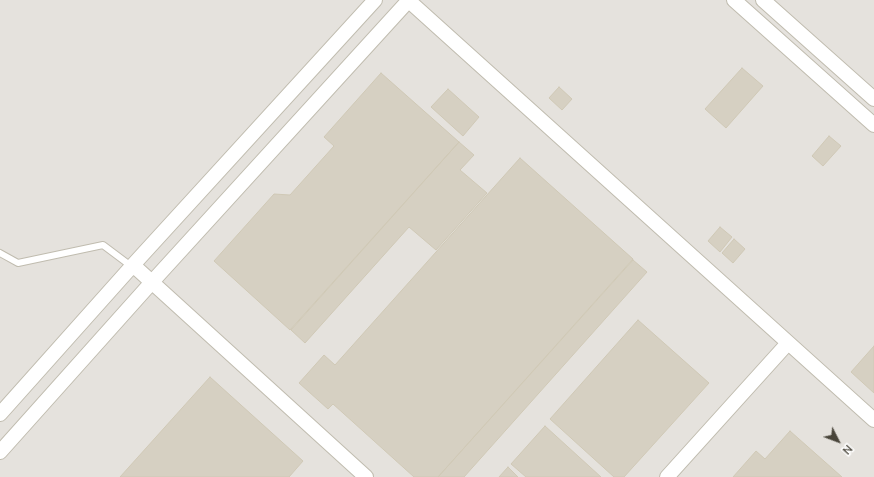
<!DOCTYPE html>
<style>
body{margin:0}
#map{position:relative;width:874px;height:477px;overflow:hidden;background:#f5f3ec;font-family:"Nunito Sans",sans-serif}
canvas{display:block}
.north{position:absolute;left:818px;top:421px;width:40px;height:40px;-webkit-text-stroke:3px #fff;paint-order:stroke;rotate:132deg;font-size:11px;font-weight:700;line-height:16px;text-align:center;color:#49453a}
.north::after{content:'';display:block;margin:auto;width:14px;height:18px;background:#49453a;clip-path:polygon(50% 0,100% 100%,50% 72%,0 100%)}
</style>
<div id="map">
<canvas width="874" height="477"></canvas>
<div class="north">N</div>
</div>
<script>
const context = document.querySelector('canvas').getContext('2d');
context.lineJoin = 'round';
function fill(path, color) {
  context.fillStyle = color;
  context.fill(path, 'evenodd');
}
function shape(rows) {
  const path = new Path2D();
  for (const r of rows) {
    path.moveTo(r[0], r[1]);
    for (let i = 2; i < r.length; i += 2) path.lineTo(r[i], r[i + 1]);
  }
  return path;
}
function stroke(path, color, width, dash) {
  context.strokeStyle = color;
  context.lineWidth = width;
  context.lineCap = dash ? 'butt' : 'round';
  context.setLineDash(dash || []);
  context.stroke(path);
}
fill(shape([
 [0,0,874,0,874,477,0,477]
]), '#e5e2dd');
const building = shape([
 [742,68,763,86,726,128,705,109,742,68],
 [381,73,459,142,290,330,214,261,274,194,290,195,334,146,324,137,381,73],
 [559,87,572,99,562,110,549,98,559,87],
 [448,89,479,117,463,136,431,107,448,89],
 [829,136,841,146,823,166,812,156,829,136],
 [459,142,474,155,460,170,487,193,436,250,409,227,305,343,291,330,459,142],
 [520,158,633,259,438,477,414,477,333,404,328,409,299,383,324,355,335,365,520,158],
 [720,227,732,237,720,252,708,241,720,227],
 [734,239,745,249,733,263,722,253,734,239],
 [633,260,647,272,464,477,438,477,633,260],
 [638,320,709,383,624,477,614,477,550,419,638,320],
 [874,346,874,393,851,372,874,346],
 [210,377,303,461,289,477,120,477,210,377],
 [545,426,601,477,526,477,511,464,545,426],
 [790,431,842,477,733,477,756,451,765,459,790,431],
 [508,467,518,477,499,477,508,467]
]);
fill(building, '#d6d0c2');
stroke(building, '#d0c9b6', 1);
const service = shape([
 [0,253,18,263,103,245,131,266]
]);
const tertiary = shape([
 [408,0,874,420],
 [734,0,874,125],
 [763,0,874,99],
 [133,265,366,477],
 [0,414,133,265,375,0],
 [0,452,152,282,409,0],
 [667,477,788,343]
]);
stroke(service, '#c0bcaf', 8);
stroke(tertiary, '#c0bcaf', 16);
stroke(service, '#fff', 6);
stroke(tertiary, '#fff', 14);
</script>
